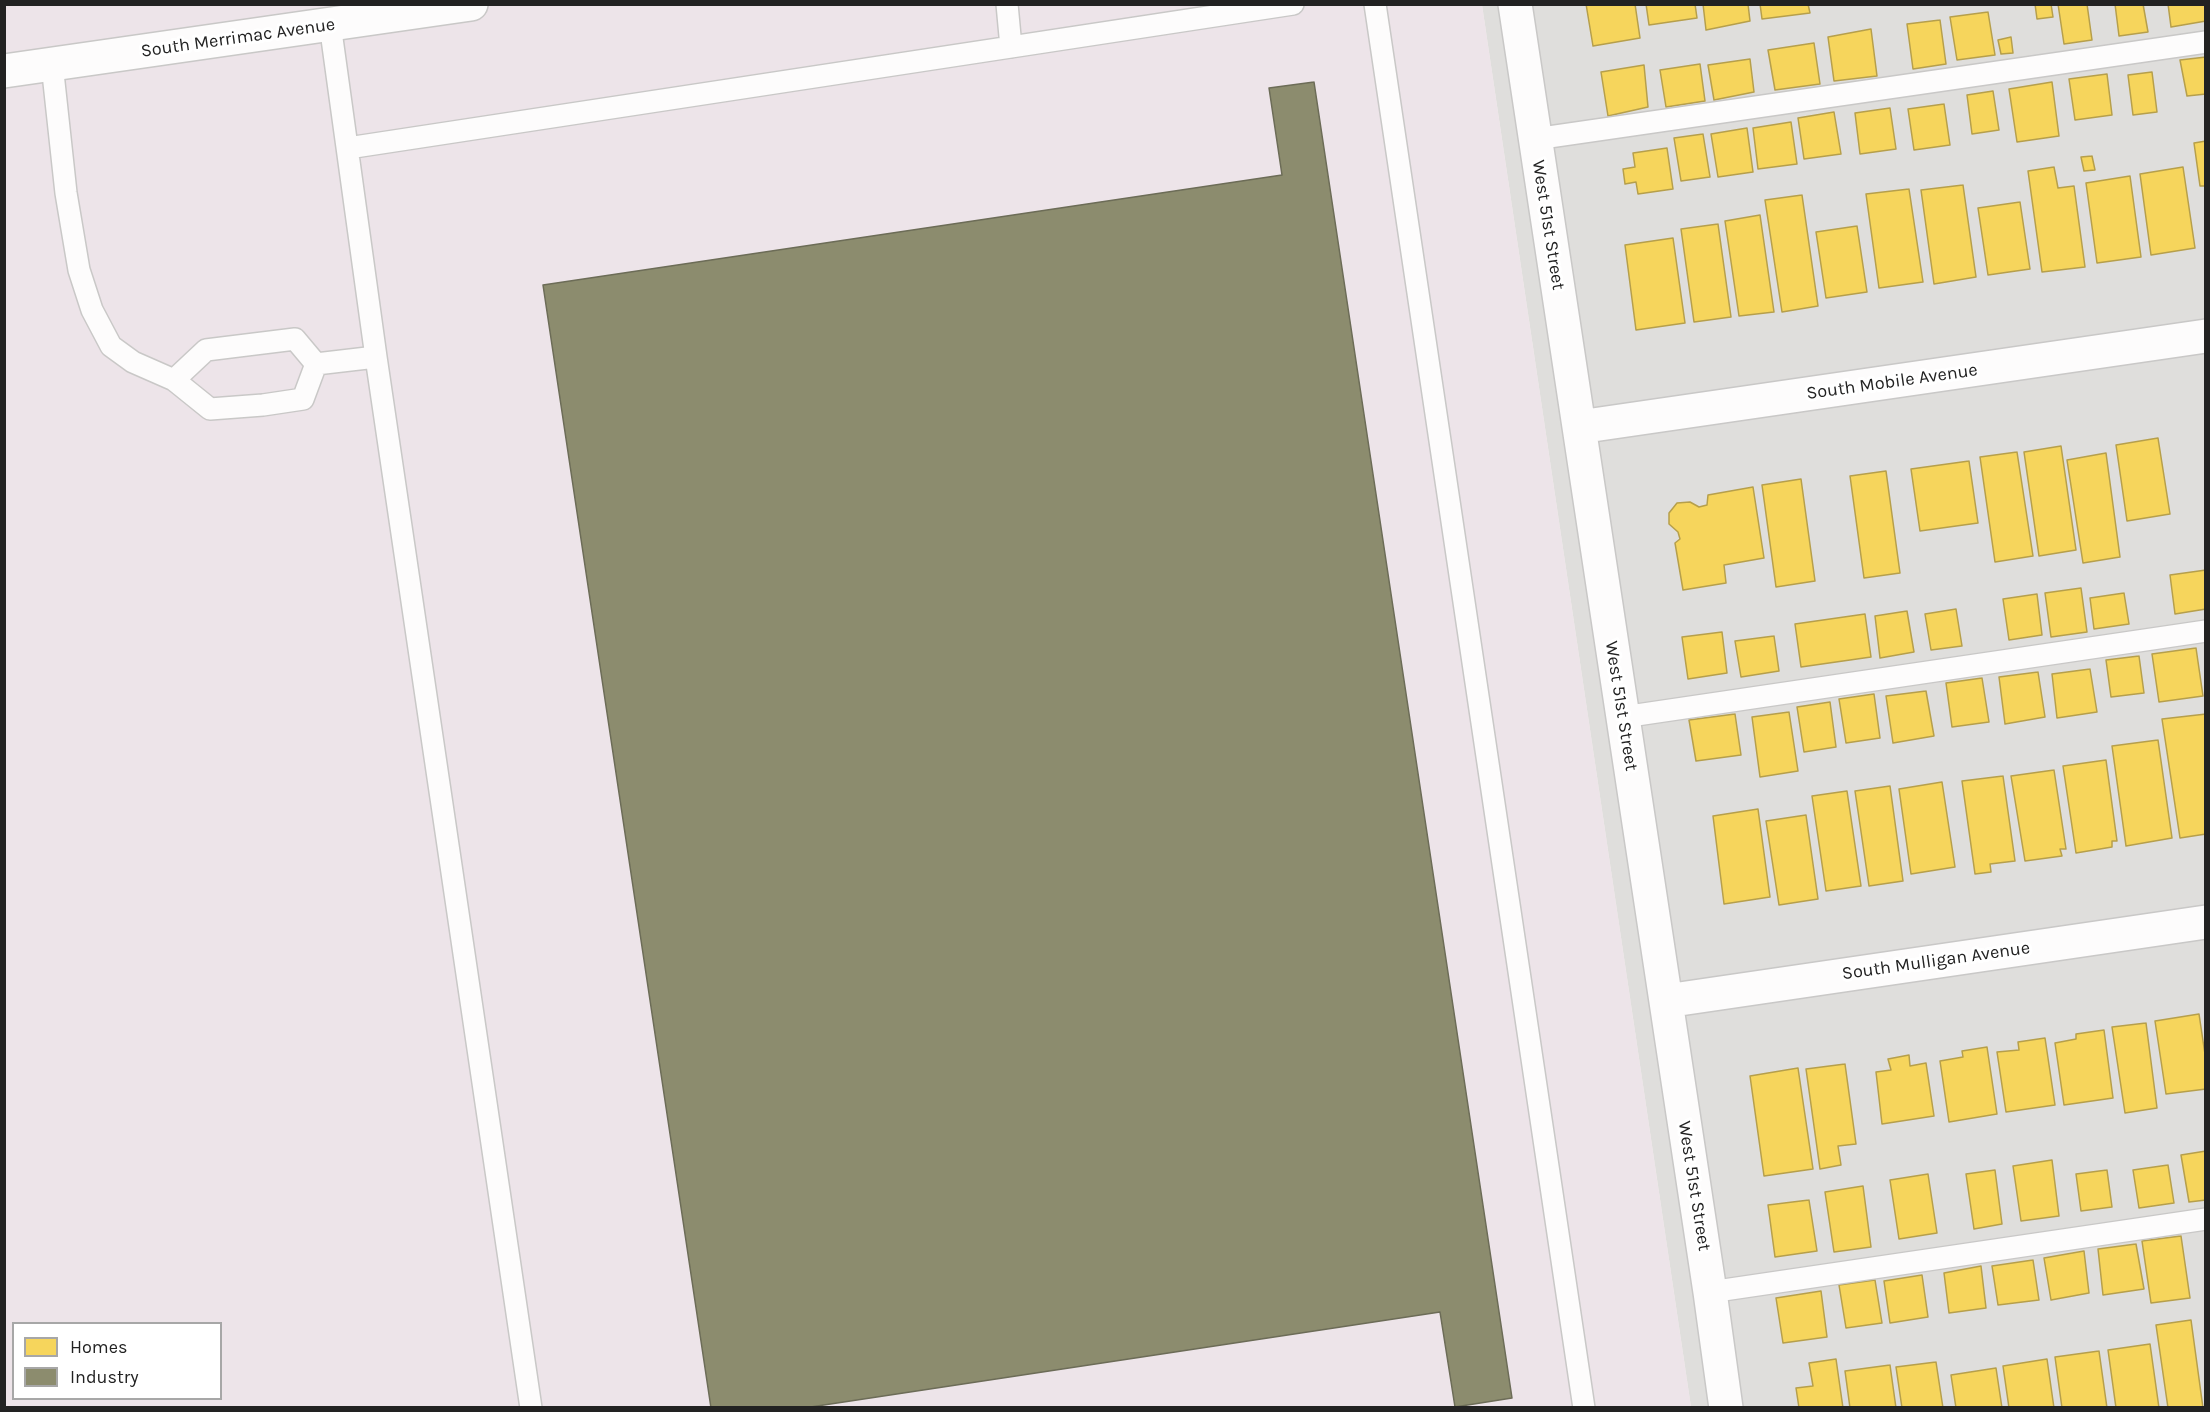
<!DOCTYPE html>
<style>
body{margin:0}
#map{position:relative;width:2210px;height:1412px;overflow:hidden;background:#f0eeeb;font-family:Karla,sans-serif}
canvas{display:block}
.frame{position:absolute;inset:0;border:6px solid #222;pointer-events:none}
.legend{position:absolute;left:12px;top:1322px;width:210px;height:78px;box-sizing:border-box;background:#fff;border:2px solid #a7a7a7;margin:0;padding:8px 10px;list-style:none;font-size:18px;color:#222}
.legend li{display:flex;align-items:center;gap:12px;height:30px}
.legend b{width:30px;border:2px solid #a7a7a7}
</style>
<div id="map">
<canvas width="2210" height="1412"></canvas>
<div class="frame"></div>
<ul class="legend">
<li><b style="height:16px;background:#f6d55c"></b>Homes</li>
<li><b style="height:16px;background:#8c8c6e"></b>Industry</li>
</ul>
</div>
<script>
const context = document.querySelector('canvas').getContext('2d');
context.lineJoin = 'round';
function fill(path, color) {
  context.fillStyle = color;
  context.fill(path, 'evenodd');
}
function shape(rows) {
  const path = new Path2D();
  for (const r of rows) {
    path.moveTo(r[0], r[1]);
    for (let i = 2; i < r.length; i += 2) path.lineTo(r[i], r[i + 1]);
  }
  return path;
}
function stroke(path, color, width, dash) {
  context.strokeStyle = color;
  context.lineWidth = width;
  context.lineCap = dash ? 'butt' : 'round';
  context.setLineDash(dash || []);
  context.stroke(path);
}
function write(font, color, halo, rows, align = 'center') {
  context.font = font + ' Karla,sans-serif';
  context.lineWidth = 6;
  context.setLineDash([]);
  context.textBaseline = 'middle';
  context.strokeStyle = halo;
  context.fillStyle = color;
  for (const [text, x, y, turn = 0] of rows) {
    context.save();
    context.translate(x, y);
    context.rotate((+turn || 0) * Math.PI / 180);
    context.textAlign = isNaN(turn) ? turn : align;
    if (halo) context.strokeText(text, 0, 0);
    context.fillText(text, 0, 0);
    context.restore();
  }
}
fill(shape([
 [1482,5,2205,5,2205,1407,1691,1407]
]), '#dfdedc');
fill(shape([
 [5,5,1482,5,1691,1407,5,1408],
 [14,1324,220,1324,220,1398,14,1398]
]), '#ede4e9');
const homes = shape([
 [1586,4,1635,4,1640,38,1593,46,1586,4],
 [1646,4,1695,4,1697,18,1649,25,1646,4],
 [1703,4,1748,4,1750,21,1706,30,1703,4],
 [1760,4,1808,4,1810,13,1762,19,1760,4],
 [2035,4,2051,4,2053,17,2037,19,2035,4],
 [2058,4,2087,4,2092,40,2064,44,2058,4],
 [2115,4,2143,4,2148,32,2119,36,2115,4],
 [2168,4,2206,4,2206,21,2171,27,2168,4],
 [1988,12,1995,55,1957,60,1950,17,1988,12],
 [1940,20,1946,64,1913,69,1907,24,1940,20],
 [1871,29,1877,76,1834,81,1828,37,1871,29],
 [2011,37,2013,53,2001,54,1998,40,2011,37],
 [1814,43,1820,84,1775,90,1768,50,1814,43],
 [2206,57,2206,94,2187,96,2180,60,2206,57],
 [1750,59,1754,92,1714,100,1708,65,1750,59],
 [1700,64,1705,101,1666,107,1660,70,1700,64],
 [1644,65,1648,107,1608,116,1601,72,1644,65],
 [2152,72,2157,112,2133,115,2128,75,2152,72],
 [2107,74,2112,115,2075,120,2069,79,2107,74],
 [2052,82,2059,136,2017,142,2009,89,2052,82],
 [1993,91,1999,130,1972,134,1967,95,1993,91],
 [1944,104,1950,145,1914,150,1908,109,1944,104],
 [1890,108,1896,149,1860,154,1855,113,1890,108],
 [1834,112,1841,154,1804,159,1798,118,1834,112],
 [1791,122,1797,164,1758,169,1753,128,1791,122],
 [1747,128,1753,172,1718,177,1711,134,1747,128],
 [1703,134,1710,177,1681,181,1674,138,1703,134],
 [2206,141,2206,186,2200,186,2194,143,2206,141],
 [1667,148,1673,189,1638,194,1636,182,1625,184,1623,169,1635,167,1633,153,1667,148],
 [2092,156,2095,170,2084,171,2081,157,2092,156],
 [2054,167,2058,188,2074,186,2085,267,2042,272,2028,171,2054,167],
 [2183,167,2195,248,2151,255,2140,174,2183,167],
 [2130,176,2141,257,2097,263,2086,183,2130,176],
 [1963,185,1976,277,1934,284,1921,190,1963,185],
 [1909,189,1923,282,1879,288,1866,194,1909,189],
 [1802,195,1818,306,1782,312,1765,200,1802,195],
 [2020,202,2030,269,1988,275,1978,208,2020,202],
 [1760,215,1774,312,1739,316,1725,221,1760,215],
 [1718,224,1731,317,1694,322,1681,229,1718,224],
 [1857,226,1867,292,1826,298,1816,232,1857,226],
 [1673,238,1685,323,1636,330,1625,245,1673,238],
 [2158,438,2170,514,2127,521,2116,445,2158,438],
 [2061,446,2076,550,2039,556,2024,452,2061,446],
 [2017,452,2033,556,1995,562,1980,457,2017,452],
 [2106,453,2120,557,2083,563,2067,460,2106,453],
 [1969,461,1978,523,1920,531,1911,469,1969,461],
 [1886,471,1900,573,1864,578,1850,476,1886,471],
 [1801,479,1815,581,1776,587,1762,485,1801,479],
 [1753,487,1764,558,1724,565,1726,583,1683,590,1675,543,1680,539,1678,532,1669,524,1669,513,1677,503,1690,502,1699,507,1707,505,1708,495,1753,487],
 [2206,570,2206,609,2175,614,2170,575,2206,570],
 [2081,588,2087,632,2051,637,2045,593,2081,588],
 [2124,593,2129,624,2094,629,2090,598,2124,593],
 [2037,594,2042,635,2009,640,2003,599,2037,594],
 [1956,609,1962,646,1931,650,1925,614,1956,609],
 [1907,611,1914,652,1880,658,1875,616,1907,611],
 [1865,614,1871,657,1801,667,1795,624,1865,614],
 [1722,632,1727,673,1688,679,1682,637,1722,632],
 [1774,636,1779,671,1741,677,1735,641,1774,636],
 [2196,648,2203,696,2159,702,2152,654,2196,648],
 [2139,656,2144,693,2111,697,2106,660,2139,656],
 [2090,669,2097,712,2057,718,2052,674,2090,669],
 [2038,672,2045,717,2005,724,1999,677,2038,672],
 [1982,678,1989,722,1952,727,1946,683,1982,678],
 [1926,691,1934,736,1893,743,1886,696,1926,691],
 [1874,694,1880,738,1846,743,1839,699,1874,694],
 [1830,702,1836,747,1804,752,1797,707,1830,702],
 [1789,712,1798,771,1760,777,1752,717,1789,712],
 [1735,714,1741,755,1696,761,1689,720,1735,714],
 [2206,714,2206,834,2180,838,2162,719,2206,714],
 [2158,740,2172,838,2126,846,2112,746,2158,740],
 [2106,760,2117,841,2112,841,2112,847,2076,853,2063,766,2106,760],
 [2054,770,2066,849,2060,849,2062,856,2025,861,2011,776,2054,770],
 [2003,776,2015,861,1990,864,1991,872,1975,874,1962,781,2003,776],
 [1942,782,1955,867,1911,874,1899,789,1942,782],
 [1890,786,1903,881,1869,886,1855,791,1890,786],
 [1847,791,1861,886,1826,891,1812,796,1847,791],
 [1758,809,1770,897,1724,904,1713,816,1758,809],
 [1806,815,1818,899,1779,905,1766,821,1806,815],
 [2199,1014,2206,1061,2206,1089,2166,1094,2155,1021,2199,1014],
 [2146,1023,2157,1108,2125,1113,2112,1027,2146,1023],
 [2104,1030,2113,1098,2064,1105,2055,1043,2076,1039,2076,1034,2104,1030],
 [2045,1038,2055,1105,2006,1112,1997,1052,2019,1050,2018,1042,2045,1038],
 [1987,1047,1997,1114,1949,1122,1940,1061,1963,1057,1962,1051,1987,1047],
 [1909,1055,1910,1066,1926,1063,1934,1116,1882,1124,1876,1072,1891,1070,1888,1059,1909,1055],
 [1845,1064,1856,1144,1838,1146,1841,1165,1820,1169,1806,1069,1845,1064],
 [1798,1068,1813,1169,1764,1176,1750,1076,1798,1068],
 [2206,1151,2206,1200,2189,1202,2181,1155,2206,1151],
 [2052,1160,2059,1216,2021,1221,2013,1166,2052,1160],
 [2168,1165,2174,1203,2139,1208,2133,1170,2168,1165],
 [1995,1170,2002,1224,1974,1229,1966,1174,1995,1170],
 [2107,1170,2112,1207,2081,1211,2076,1174,2107,1170],
 [1928,1174,1937,1233,1899,1239,1890,1180,1928,1174],
 [1863,1186,1871,1247,1834,1252,1825,1192,1863,1186],
 [1809,1200,1817,1251,1775,1257,1768,1205,1809,1200],
 [2181,1236,2190,1298,2151,1303,2142,1241,2181,1236],
 [2136,1244,2144,1289,2103,1295,2098,1249,2136,1244],
 [2084,1251,2089,1293,2051,1300,2044,1258,2084,1251],
 [2033,1260,2039,1300,1998,1305,1992,1266,2033,1260],
 [1981,1266,1986,1308,1949,1313,1944,1273,1981,1266],
 [1922,1275,1928,1317,1890,1323,1884,1281,1922,1275],
 [1875,1280,1882,1323,1846,1328,1839,1285,1875,1280],
 [1821,1291,1827,1337,1783,1343,1776,1298,1821,1291],
 [2191,1320,2203,1408,2168,1408,2156,1325,2191,1320],
 [2150,1344,2159,1408,2116,1408,2108,1350,2150,1344],
 [2099,1351,2107,1408,2062,1408,2055,1357,2099,1351],
 [1836,1359,1843,1408,1799,1408,1796,1388,1813,1386,1809,1363,1836,1359],
 [2047,1359,2054,1408,2009,1408,2003,1366,2047,1359],
 [1936,1362,1943,1408,1902,1408,1896,1367,1936,1362],
 [1890,1365,1896,1408,1850,1408,1845,1371,1890,1365],
 [1996,1368,2002,1408,1956,1408,1951,1375,1996,1368]
]);
fill(homes, '#f6d55c');
stroke(homes, '#b69f4b', 1.5);
const industry = shape([
 [1314,82,1512,1398,1455,1407,1440,1312,804,1408,711,1408,543,285,1282,175,1269,88,1314,82]
]);
fill(industry, '#8c8c6e');
stroke(industry, '#6c6c57', 1.5);
const lane = shape([
 [1007,4,1011,47],
 [1375,4,1584,1408],
 [330,24,376,357,531,1408],
 [52,64,66,193,79,270,92,310,111,346,133,362,174,380,210,409,263,405,303,399,316,364],
 [1535,139,2206,42],
 [348,148,1293,4],
 [316,364,376,357],
 [174,380,206,350,295,339,316,364],
 [1623,717,2206,631],
 [1710,1292,2206,1219]
]);
const street = shape([
 [1515,4,1710,1292,1726,1408],
 [4,71,471,4],
 [1579,427,2206,336],
 [1666,1001,2206,922]
]);
stroke(lane, '#c9c8c7', 24);
stroke(street, '#c9c8c7', 36);
stroke(lane, '#fdfcfc', 21);
stroke(street, '#fdfcfc', 33);
write('18px', '#222', '#fff', [
 ["South Merrimac Avenue",238,38,-8],
 ["West 51st Street",1548,225,81],
 ["South Mobile Avenue",1892,382,-8],
 ["West 51st Street",1621,706,81],
 ["South Mulligan Avenue",1936,961,-8],
 ["West 51st Street",1694,1186,81]
]);
</script>
